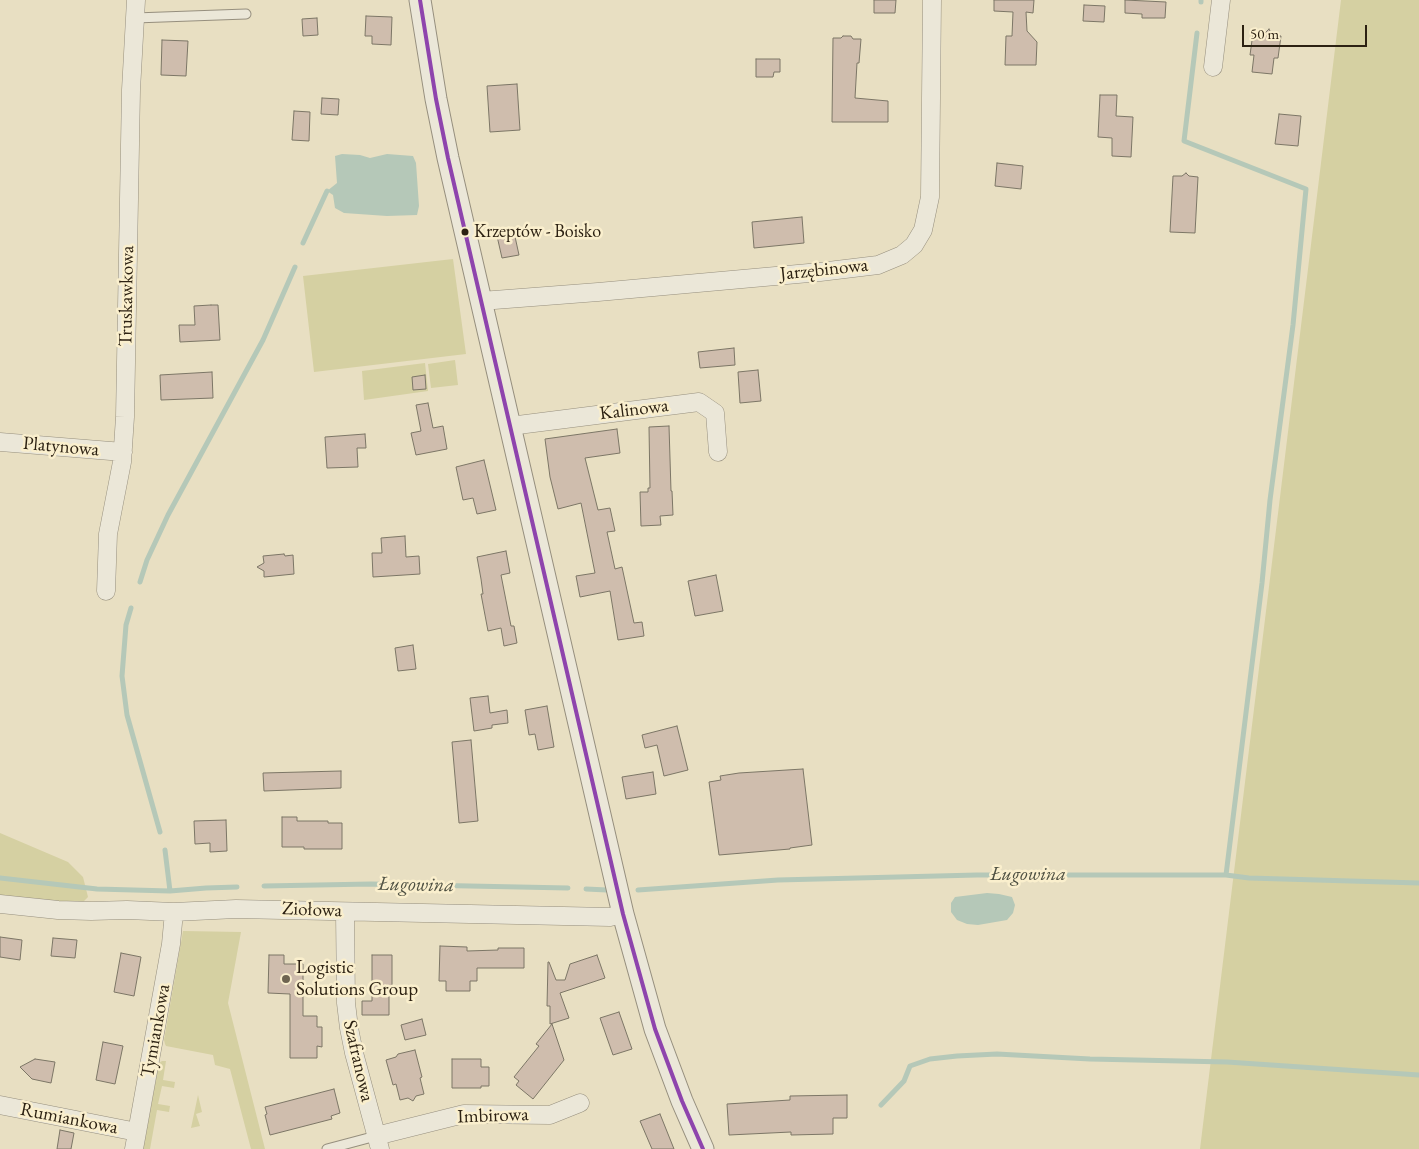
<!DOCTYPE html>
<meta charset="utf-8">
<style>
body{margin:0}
#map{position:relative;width:1419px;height:1149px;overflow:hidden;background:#e8dfc2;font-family:"EB Garamond",serif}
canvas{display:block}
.scale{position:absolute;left:1242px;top:25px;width:125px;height:22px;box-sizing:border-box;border:2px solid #2c2112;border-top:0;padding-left:6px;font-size:15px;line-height:18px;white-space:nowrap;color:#2c2112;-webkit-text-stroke:4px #faefcd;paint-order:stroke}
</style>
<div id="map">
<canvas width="1419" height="1149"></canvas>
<div class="scale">50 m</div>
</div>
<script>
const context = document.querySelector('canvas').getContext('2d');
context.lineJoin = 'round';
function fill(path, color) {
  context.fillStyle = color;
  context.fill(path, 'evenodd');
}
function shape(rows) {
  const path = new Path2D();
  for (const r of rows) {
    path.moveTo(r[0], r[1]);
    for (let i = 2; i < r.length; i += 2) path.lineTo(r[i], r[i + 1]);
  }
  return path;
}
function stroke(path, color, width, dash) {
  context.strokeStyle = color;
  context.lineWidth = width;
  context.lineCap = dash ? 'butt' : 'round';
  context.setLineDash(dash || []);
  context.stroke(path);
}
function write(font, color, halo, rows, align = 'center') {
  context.font = font + ' "EB Garamond",serif';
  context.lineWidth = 5;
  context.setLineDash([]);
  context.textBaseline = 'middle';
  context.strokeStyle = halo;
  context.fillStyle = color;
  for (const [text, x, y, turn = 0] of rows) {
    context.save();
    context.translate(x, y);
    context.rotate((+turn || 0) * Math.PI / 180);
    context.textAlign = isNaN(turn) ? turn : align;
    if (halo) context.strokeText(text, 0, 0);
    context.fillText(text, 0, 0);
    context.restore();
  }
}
fill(shape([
 [1341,0,1419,0,1419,1149,1200,1149],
 [453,259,466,354,314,372,303,276],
 [455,360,458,385,431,388,428,364],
 [425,363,428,391,364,400,362,371],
 [0,833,68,862,83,877,88,897,82,903,73,904,0,896],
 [183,931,241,932,228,1003,265,1149,251,1149,230,1069,215,1065,213,1055,166,1046,165,1044,164,1040],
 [162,1061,166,1061,163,1080,175,1082,174,1088,162,1086,158,1104,170,1106,169,1112,157,1110,150,1149,143,1149,159,1063],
 [198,1095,202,1112,196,1114,200,1126,191,1128]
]), '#d5d0a2');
fill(shape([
 [342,154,360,155,370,158,387,154,413,156,416,163,419,206,417,215,387,216,344,213,335,208,333,195,327,191,337,183,335,156],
 [987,893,999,894,1012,897,1015,905,1013,913,1007,920,978,925,967,924,957,920,951,912,951,903,955,897]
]), '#b5c8b8');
stroke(shape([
 [1201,2,1201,0],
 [1197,33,1184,141,1306,189,1293,325,1270,500,1262,583,1226,875],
 [303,243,327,191],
 [140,582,147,560,168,515,263,340,295,267],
 [131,608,126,625,122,676,127,715,160,832],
 [165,850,170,891],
 [0,878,97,889,170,891,206,888,237,887],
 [264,886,371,884,568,888],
 [586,889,607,890],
 [638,890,778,880,977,875,1226,875,1249,878,1419,883],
 [881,1105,904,1081,910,1066,930,1059,957,1056,997,1054,1090,1059,1227,1062,1419,1075]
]), '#b5c8b8', 5);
const building = shape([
 [874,0,896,0,895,13,874,13,874,0],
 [994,0,1034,0,1033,13,1026,12,1027,31,1037,42,1036,65,1005,65,1006,36,1012,36,1013,12,994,11,994,0],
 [1125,0,1166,2,1165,18,1142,18,1142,14,1125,13,1125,0],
 [1084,5,1105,6,1104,22,1083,21,1084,5],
 [366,16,392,17,391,45,372,44,372,36,365,36,366,16],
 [317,18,318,35,303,36,302,19,317,18],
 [1269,29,1272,35,1281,36,1278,58,1274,58,1272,74,1252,72,1254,55,1250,55,1253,33,1264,34,1269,29],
 [843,36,851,36,853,39,861,39,859,63,857,63,855,98,888,101,888,122,832,122,833,38,841,38,843,36],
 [162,40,188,41,186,76,161,75,162,40],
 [756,59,780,59,780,72,774,72,773,77,756,77,756,59],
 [517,84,520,130,490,132,487,86,517,84],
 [1100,95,1117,95,1116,116,1133,117,1131,157,1112,156,1112,138,1098,137,1100,95],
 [322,98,339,99,338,115,321,114,322,98],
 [294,111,310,112,309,141,292,140,294,111],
 [1279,114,1301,116,1298,146,1275,144,1279,114],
 [997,163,1023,166,1021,189,995,186,997,163],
 [1186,173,1189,176,1198,177,1195,233,1170,232,1173,176,1182,176,1186,173],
 [802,217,804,243,754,248,752,222,802,217],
 [514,232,519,255,502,258,497,236,514,232],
 [211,305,218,305,220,340,180,342,179,325,195,325,194,306,211,305],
 [734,348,735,365,700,368,698,352,734,348],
 [758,370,761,401,740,403,738,372,758,370],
 [212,372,213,398,161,400,160,375,212,372],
 [425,375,426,389,413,390,412,377,425,375],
 [428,403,433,428,443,426,447,449,416,455,411,433,421,431,416,405,428,403],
 [669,426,671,491,672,491,673,515,660,516,661,525,641,526,640,492,648,492,648,488,650,488,649,427,669,426],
 [617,429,620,453,585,458,598,510,610,508,615,531,607,532,615,569,622,567,634,623,642,622,644,636,618,640,610,591,580,597,576,576,595,573,581,503,558,509,550,477,545,439,617,429],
 [365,434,366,448,357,448,358,467,327,468,325,437,365,434],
 [484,460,496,510,477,514,473,498,463,500,456,467,484,460],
 [405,536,406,557,419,556,420,574,373,577,372,553,382,553,381,538,405,536],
 [506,551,510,573,501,575,511,626,514,626,517,643,504,646,501,628,488,631,481,594,483,594,481,579,477,557,506,551],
 [284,554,285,556,293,555,294,574,264,577,264,571,257,567,264,563,263,556,284,554],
 [716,575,723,611,695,616,688,581,716,575],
 [413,645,416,669,398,671,395,648,413,645],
 [488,696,490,713,507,710,508,723,492,725,492,728,474,731,470,698,488,696],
 [547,706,554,747,538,750,535,734,529,735,525,710,547,706],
 [677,726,688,770,664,776,657,745,645,748,642,735,677,726],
 [471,740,478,821,459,823,452,742,471,740],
 [803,769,812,845,790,848,790,849,719,855,709,782,721,780,720,776,739,773,803,769],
 [341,771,341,788,264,791,263,773,341,771],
 [653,772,656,794,626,799,622,777,653,772],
 [282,817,297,817,297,821,328,821,328,823,342,823,342,849,304,849,304,847,282,847,282,817],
 [226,820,227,851,210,852,210,843,195,844,194,821,226,820],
 [0,937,22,940,20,960,0,957,0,937],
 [53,938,77,940,75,958,51,956,53,938],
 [440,946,467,947,467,951,498,950,498,948,524,948,524,968,477,968,477,981,470,981,470,991,446,991,446,981,439,981,440,946],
 [121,953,141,957,134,996,114,992,121,953],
 [269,955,284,955,284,964,303,964,303,1016,317,1016,317,1027,322,1027,322,1047,317,1046,317,1058,290,1058,290,994,268,993,269,955],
 [372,955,392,955,392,994,389,994,389,1015,362,1015,362,1001,372,1001,372,955],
 [597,955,605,978,560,993,569,1018,550,1024,550,1006,547,1006,548,962,549,962,556,980,565,980,570,964,597,955],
 [619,1012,632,1049,613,1055,600,1018,619,1012],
 [422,1019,426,1035,405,1040,401,1025,422,1019],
 [552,1024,564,1060,533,1099,516,1085,519,1081,514,1077,539,1046,536,1044,552,1024],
 [103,1042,123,1046,115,1084,96,1080,103,1042],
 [415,1050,422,1077,420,1078,424,1094,416,1096,413,1101,408,1098,400,1100,396,1084,393,1085,386,1060,396,1057,398,1054,415,1050],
 [35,1059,55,1062,51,1083,32,1079,20,1067,35,1059],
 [452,1059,481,1059,481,1067,489,1067,489,1086,481,1086,481,1088,452,1088,452,1059],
 [334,1089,340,1113,331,1116,332,1119,270,1135,265,1115,267,1114,265,1107,334,1089],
 [847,1095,847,1118,833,1118,833,1134,791,1135,791,1132,729,1135,727,1104,790,1100,790,1096,847,1095],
 [660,1114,674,1149,652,1149,640,1121,660,1114],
 [60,1130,74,1133,71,1149,57,1149,60,1130]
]);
fill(building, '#cfbdad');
stroke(building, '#7c7666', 1);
const service = shape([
 [135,18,246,14],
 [327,1149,376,1136]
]);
const minor = shape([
 [1213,67,1221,0],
 [481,301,598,292,820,272,878,265,902,255,914,245,923,230,930,197,932,0],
 [510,426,699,402,715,413,718,452],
 [0,442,123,452],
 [106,591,108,534,122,462,125,417,131,90,136,0],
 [0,904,58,910,91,911,127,910,174,912,236,909,610,917,623,914],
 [345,912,346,1003,349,1028,354,1053,380,1149],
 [0,1105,137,1132],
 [376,1136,464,1114,550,1115,580,1103],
 [134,1149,171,944,174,912]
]);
const tertiary = shape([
 [420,0,436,99,448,158,623,914,655,1029,682,1101,703,1149]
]);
stroke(service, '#968f7e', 11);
stroke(minor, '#968f7e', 19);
stroke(tertiary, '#968f7e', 23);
stroke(service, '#ebe7d8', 9);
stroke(minor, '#ebe7d8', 18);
stroke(tertiary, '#ebe7d8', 21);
stroke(shape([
 [420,0,436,99,448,158,623,914,655,1029,682,1101,703,1149]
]), '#8e44ad', 4);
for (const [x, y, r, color] of [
 [465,232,4.5,"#2c2112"],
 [286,979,5,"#6e6450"]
]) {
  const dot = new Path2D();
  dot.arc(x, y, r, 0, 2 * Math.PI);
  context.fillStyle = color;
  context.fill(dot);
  stroke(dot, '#faefcd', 2);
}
write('18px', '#2c2112', '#faefcd', [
 ["Krzeptów - Boisko",474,232]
], 'left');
write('19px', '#2c2112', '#faefcd', [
 ["Jarzębinowa",824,270,-6],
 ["Truskawkowa",127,296,-89],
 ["Kalinowa",634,410,-7],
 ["Platynowa",61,447,5],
 ["Ziołowa",312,910,2],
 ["Tymiankowa",156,1031,-80],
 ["Szafranowa",358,1061,77],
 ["Imbirowa",493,1116,-2],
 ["Rumiankowa",69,1119,11]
]);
write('19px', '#2c2112', '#faefcd', [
 ["Logistic",296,968],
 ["Solutions Group",296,990]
], 'left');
write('italic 20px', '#4e5042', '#faefcd', [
 ["Ługowina",1028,875],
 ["Ługowina",416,885,1]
]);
</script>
